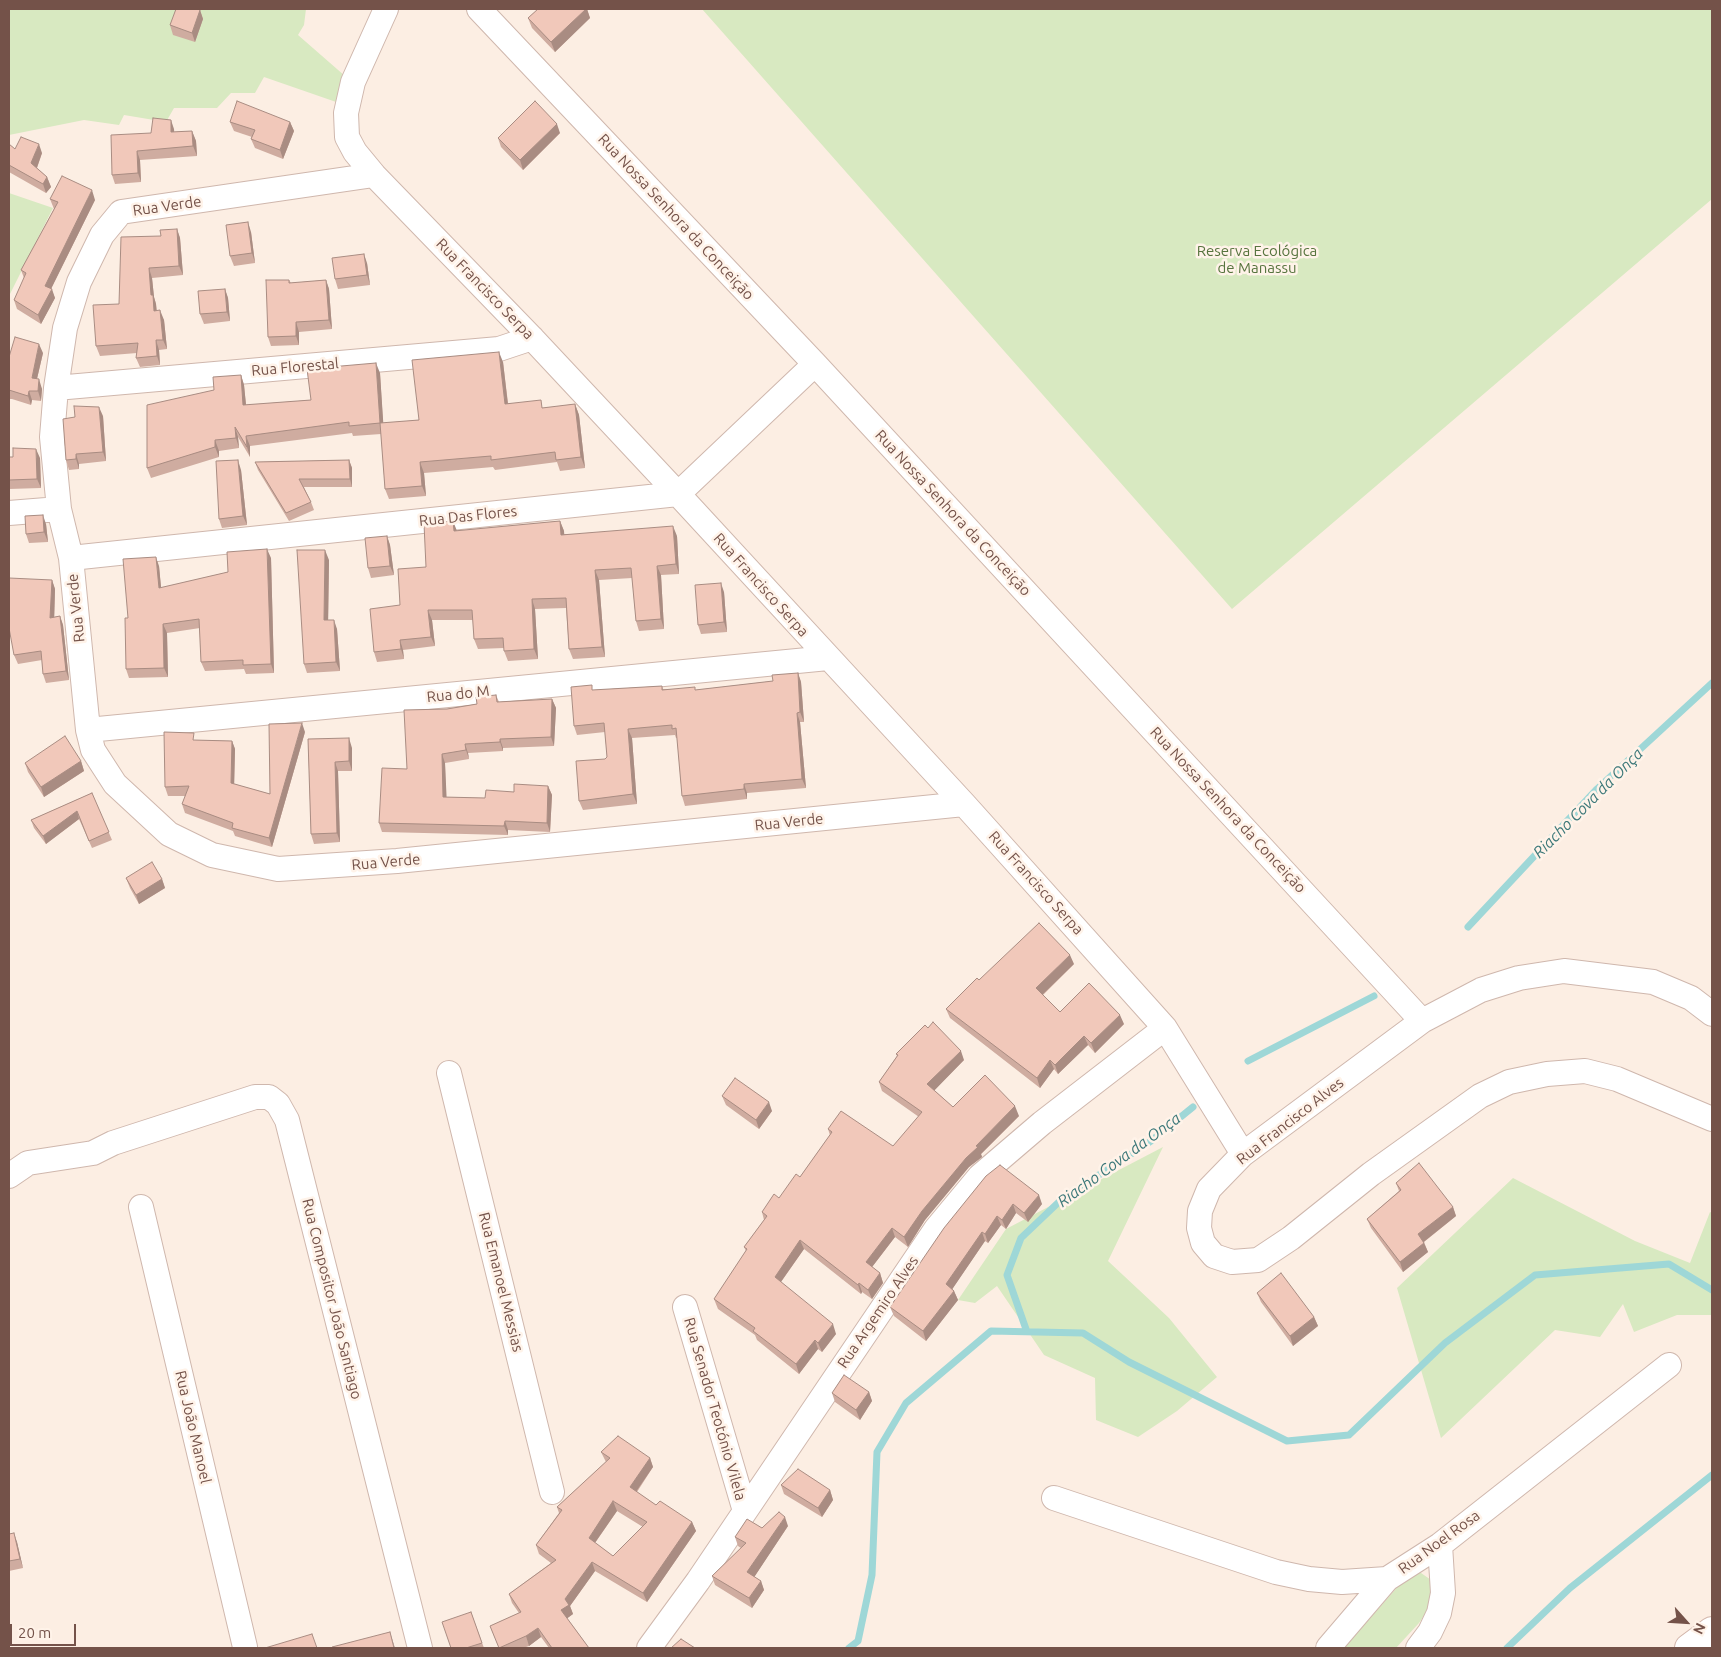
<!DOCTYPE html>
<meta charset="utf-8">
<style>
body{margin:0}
#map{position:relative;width:1721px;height:1657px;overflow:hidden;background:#fceee3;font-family:Ubuntu,sans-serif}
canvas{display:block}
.frame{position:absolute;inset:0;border:10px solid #745249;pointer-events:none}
.north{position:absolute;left:1661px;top:1597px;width:50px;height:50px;-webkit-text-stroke:4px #fff3e9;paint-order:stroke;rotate:116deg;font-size:14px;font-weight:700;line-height:20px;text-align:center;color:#745249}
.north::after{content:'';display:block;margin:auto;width:18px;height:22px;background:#745249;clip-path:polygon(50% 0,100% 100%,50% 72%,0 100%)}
.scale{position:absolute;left:10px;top:1624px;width:66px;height:22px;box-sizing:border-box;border:2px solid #745249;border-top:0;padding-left:6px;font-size:15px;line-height:18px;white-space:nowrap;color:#745249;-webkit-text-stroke:4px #fff3e9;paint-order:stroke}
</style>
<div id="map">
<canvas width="1721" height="1657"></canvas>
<div class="frame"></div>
<div class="north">N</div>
<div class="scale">20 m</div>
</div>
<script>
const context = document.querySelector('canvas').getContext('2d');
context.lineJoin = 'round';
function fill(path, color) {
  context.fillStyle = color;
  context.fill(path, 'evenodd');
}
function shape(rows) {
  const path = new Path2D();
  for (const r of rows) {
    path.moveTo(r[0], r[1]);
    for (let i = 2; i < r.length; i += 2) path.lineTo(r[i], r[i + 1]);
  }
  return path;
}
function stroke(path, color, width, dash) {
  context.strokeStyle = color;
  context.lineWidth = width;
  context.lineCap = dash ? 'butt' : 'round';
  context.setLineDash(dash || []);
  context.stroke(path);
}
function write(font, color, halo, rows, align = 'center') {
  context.font = font + ' Ubuntu,sans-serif';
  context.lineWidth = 5;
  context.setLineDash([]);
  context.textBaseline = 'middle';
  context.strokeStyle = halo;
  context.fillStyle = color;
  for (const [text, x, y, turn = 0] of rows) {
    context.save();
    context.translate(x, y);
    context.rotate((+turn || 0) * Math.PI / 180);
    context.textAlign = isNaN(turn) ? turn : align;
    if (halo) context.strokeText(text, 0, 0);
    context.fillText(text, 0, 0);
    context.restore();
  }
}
fill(shape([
 [9,9,306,9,304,25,298,35,345,76,339,103,264,77,255,93,231,93,217,108,174,108,166,122,124,115,119,125,84,120,9,135],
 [702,9,1712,9,1712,199,1232,609],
 [9,193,53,208,9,296],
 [1163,1147,1108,1261,1169,1318,1217,1377,1177,1411,1138,1437,1096,1420,1095,1378,1044,1355,997,1286,975,1303,958,1300,1006,1229],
 [1513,1178,1635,1241,1690,1263,1710,1212,1712,1213,1712,1315,1677,1315,1634,1332,1623,1304,1600,1337,1555,1330,1441,1438,1397,1288],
 [1413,1573,1421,1573,1434,1582,1430,1607,1419,1623,1396,1648,1344,1648,1407,1576]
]), '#d8e9c1');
stroke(shape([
 [1468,927,1597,789,1712,683],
 [1248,1061,1374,996],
 [1027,1332,1007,1275,1021,1238,1062,1199,1151,1141,1193,1107],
 [849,1648,858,1641,872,1575,877,1452,906,1403,991,1331,1083,1333,1129,1362,1287,1441,1349,1435,1445,1343,1535,1275,1669,1264,1712,1290],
 [1507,1648,1570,1588,1712,1475]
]), '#9ed7d7', 7);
const street = shape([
 [386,9,353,82,346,113,347,137,355,152,374,175,532,338,678,494,964,804,1165,1028,1243,1154],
 [479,9,815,364,1422,1021],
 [374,175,121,212,102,235,79,282,65,328,56,388,52,437,59,509,71,558,88,730,93,750,115,784,169,834,212,855,278,869,397,861,964,804],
 [56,388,499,349,532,338],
 [9,513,59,509],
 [71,558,678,494,815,364],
 [88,730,828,658],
 [1712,1014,1691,998,1653,982,1564,971,1519,978,1481,990,1422,1021,1243,1154,1209,1189,1200,1211,1199,1228,1203,1243,1214,1256,1232,1262,1258,1260,1291,1238,1371,1174,1480,1096,1509,1082,1547,1074,1585,1071,1617,1079,1712,1119],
 [449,1073,552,1492],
 [9,1176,28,1163,93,1153,113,1143,255,1097,269,1097,278,1104,287,1120,420,1648],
 [141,1207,245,1647],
 [685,1307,745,1511],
 [1054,1498,1276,1572,1309,1579,1342,1582,1387,1579,1440,1545,1669,1365],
 [649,1648,698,1581,936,1229,980,1176,1042,1123,1165,1028],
 [1328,1648,1387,1579],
 [1418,1648,1430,1632,1439,1613,1443,1593,1440,1545]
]);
const secondary = shape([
 [1689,1648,1712,1631]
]);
stroke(street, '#cfb7ad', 26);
stroke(secondary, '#d2b5aa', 30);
stroke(street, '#fff', 24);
stroke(secondary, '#fff', 28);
fill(shape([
 [538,9,587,9,590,18,555,52,532,28,528,18],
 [200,10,203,19,195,42,173,35,170,25],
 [230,122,290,122,294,131,283,159,255,148,251,139,252,137,234,131],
 [174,129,174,132,192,131,196,141,197,156,140,160,141,182,115,184,112,175,151,133],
 [560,133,523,170,501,147,498,138],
 [9,144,15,149,42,153,37,168,47,177,51,187,46,193,9,172],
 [50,199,95,200,51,289,55,298,41,324,17,309,14,300,24,278,21,270,54,209],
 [177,229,180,238,183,275,152,278,154,297,156,304,157,311,164,320,167,349,159,350,160,365,140,367,136,358,137,353,100,356,96,346,119,304],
 [251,232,255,263,234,266,230,256],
 [367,263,370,285,338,289,335,279],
 [289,280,291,283,326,280,329,289,332,329,299,332,299,345,271,346,268,337],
 [225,289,228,298,230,321,204,324,200,314],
 [43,353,37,379,42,389,41,401,32,400,31,405,12,399,9,399,9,357],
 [503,362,508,403,544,408,575,404,579,415,585,468,560,471,557,462,495,470,493,467,424,473,426,496,389,499,385,489,381,434,353,436,352,433,250,446,250,457,238,437,239,448,219,451,219,457,151,478,147,468,214,390,241,375,244,385,246,405,311,400,380,373,383,423,419,420],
 [103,416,106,461,79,464,79,469,69,470,66,460],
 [9,457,40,458,41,488,9,489],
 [349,460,352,468,352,487,304,487,311,502,314,510,289,521,258,470,255,462],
 [241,470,247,525,222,528,219,519],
 [453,521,456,531,560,521,564,531,564,534,677,536,679,574,661,575,664,629,639,631,636,621,632,578,599,580,605,657,573,659,569,649,566,608,535,609,538,659,508,661,504,651,504,648,478,649,474,639,473,620,432,620,435,646,403,650,404,659,377,662,374,652,400,605,426,567],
 [46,524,48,542,29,543,26,534],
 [387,536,390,545,394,575,371,578,368,568],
 [271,558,274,673,246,674,244,669,205,671,201,662,200,628,167,633,168,677,129,678,126,669,128,618,159,566,161,588,228,572],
 [329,560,328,620,337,629,340,671,307,673,304,664],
 [52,580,55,589,54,617,60,616,63,625,69,680,46,683,43,674,42,660,18,664,14,655],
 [724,592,727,632,701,634,698,625],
 [798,673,801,682,804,722,800,722,806,788,747,793,747,799,685,806,682,796,677,738,676,738,675,735,632,738,637,804,583,810,579,801,607,757,605,732,577,735,574,726,594,690,662,686,663,689,696,690,773,681],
 [496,695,499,702,552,699,556,708,554,746,503,748,503,751,468,753,469,759,445,763,446,797,485,798,548,786,552,795,550,832,508,830,508,835,382,832,379,823,407,769,447,709,477,704],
 [305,732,272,847,235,836,233,831,185,813,182,804,185,796,168,796,165,787,196,740,232,741,235,749,234,784,270,794],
 [308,739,352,748,352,771,338,771,340,842,314,844,311,834],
 [81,761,84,771,44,797,28,772,25,763],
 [92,793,112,840,92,848,79,819,46,844,34,828,31,820],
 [126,878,162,879,165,888,139,904,130,888],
 [1074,964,1043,995,1060,1012,1124,1024,1095,1053,1088,1045,1058,1074,1054,1069,1040,1088,950,1018,946,1009,979,980],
 [896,1054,964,1060,934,1090,953,1107,1019,1116,981,1154,982,1157,969,1167,925,1220,908,1247,895,1237,872,1267,880,1273,883,1283,872,1299,862,1292,861,1294,804,1249,781,1282,836,1334,822,1352,818,1349,799,1374,757,1340,755,1335,718,1309,714,1299,746,1251,744,1247,764,1220,762,1212,779,1198,800,1177,830,1135,828,1129,893,1146,919,1117,882,1091,879,1082,897,1056],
 [722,1096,772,1111,759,1129,726,1105],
 [986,1176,1042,1204,1028,1222,1016,1213,1006,1229,1001,1225,988,1243,985,1241,952,1289,954,1291,958,1300,926,1341,894,1316,890,1307],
 [1396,1183,1453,1207,1456,1216,1424,1242,1428,1252,1403,1272,1371,1228,1367,1219,1399,1191],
 [1257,1293,1314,1317,1318,1326,1293,1346,1261,1302],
 [869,1392,872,1401,860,1420,835,1402,832,1393],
 [601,1452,650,1458,653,1467,637,1492,656,1505,692,1522,696,1531,647,1602,595,1571,570,1606,573,1614,567,1618,589,1648,549,1648,541,1637,529,1646,523,1648,499,1648,490,1626,519,1613,512,1603,509,1594,551,1563,539,1554,536,1545,559,1513,557,1507,606,1462],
 [617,1511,643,1527,613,1556,595,1543],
 [781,1485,830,1490,833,1500,822,1517,784,1494],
 [788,1526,754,1577,761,1581,764,1590,752,1608,715,1585,712,1576,741,1548,738,1546,735,1537,762,1528],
 [9,1534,17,1542,23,1568,9,1571],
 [471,1612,484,1648,451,1648]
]), '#cfaca0');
fill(shape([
 [586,9,587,9,590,18,555,52,551,42],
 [200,10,203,19,195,42,192,33],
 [171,120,174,129,175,142,171,132],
 [290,122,294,131,283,159,280,150],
 [557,124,560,133,523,170,520,160],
 [192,131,196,141,197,156,193,146],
 [39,144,42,153,35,173,31,163],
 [137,151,140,160,141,182,138,173],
 [47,177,51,187,46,193,43,184],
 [92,190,95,200,48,295,45,286],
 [248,222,251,232,255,263,252,253],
 [177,229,180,238,183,275,179,266],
 [364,254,367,263,370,285,367,275],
 [149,268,152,278,154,297,156,304,157,320,154,311,151,295],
 [326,280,329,289,332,329,329,320],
 [52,289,55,298,41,324,38,315],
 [225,289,228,298,230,321,227,312],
 [160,310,164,320,167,349,163,340],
 [296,322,299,332,299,345,296,336],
 [156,340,159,350,160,365,157,356],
 [39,344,43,353,35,387,32,378],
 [499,352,503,362,509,414,505,404],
 [376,363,380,373,384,434,380,423],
 [241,375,244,385,247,415,243,405],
 [39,379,42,389,41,401,38,391],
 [29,391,32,400,31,405,28,396],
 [575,404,579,415,585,468,581,457],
 [99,407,103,416,106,461,103,452],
 [235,427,238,437,239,448,236,438],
 [246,436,250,446,250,457,247,447],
 [215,440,219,451,219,457,215,447],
 [36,449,40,458,41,488,37,479],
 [76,454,79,464,79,469,76,459],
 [238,460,241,470,247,525,243,516],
 [349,460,352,468,352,487,350,479],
 [420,462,424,473,426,496,422,486],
 [43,515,46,524,48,542,44,532],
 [453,521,457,531,454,531],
 [560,521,564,531,565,544,561,535],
 [673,526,677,536,679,574,676,564],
 [387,536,390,545,394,575,390,566],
 [267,549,271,558,274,673,271,664],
 [325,550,329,560,328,630,324,620],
 [156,557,159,566,162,597,159,588],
 [657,566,661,575,664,629,661,619],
 [595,570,599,580,605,657,602,647],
 [52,580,55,589,54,627,50,618],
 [721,583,724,592,727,632,724,622],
 [532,599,535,609,538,659,534,649],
 [428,610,432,620,435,646,431,637],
 [60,616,63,625,69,680,66,671],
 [334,620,337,629,340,671,336,662],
 [163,624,167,633,168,677,164,668],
 [400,640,403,650,404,659,401,649],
 [798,673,801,682,804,722,800,712],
 [552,699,556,708,554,746,551,737],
 [797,713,800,722,806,788,802,779],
 [302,723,305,732,272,847,269,838],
 [628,729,632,738,637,804,633,794],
 [349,738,352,748,352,771,349,761],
 [500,739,503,748,503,751,500,742],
 [232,741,235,749,234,792,231,783],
 [465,744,468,753,469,759,466,750],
 [442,754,445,763,447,806,443,797],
 [81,761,84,771,44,797,41,787],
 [335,762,338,771,340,842,337,833],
 [744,784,747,793,747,799,744,789],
 [548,786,552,795,550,832,547,823],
 [77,811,79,819,46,844,43,836],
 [505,821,508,830,508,835,504,826],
 [162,879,165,888,139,904,136,895],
 [1070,955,1074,964,1040,997,1036,988],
 [1120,1015,1124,1024,1095,1053,1091,1043],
 [1084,1036,1088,1045,1058,1074,1055,1065],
 [961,1051,964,1060,931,1094,927,1084],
 [1050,1060,1054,1069,1040,1088,1037,1078],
 [769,1102,772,1111,759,1129,756,1120],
 [1015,1106,1019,1116,981,1154,982,1157,969,1167,925,1220,908,1247,904,1237,922,1211,976,1146],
 [1039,1195,1042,1204,1028,1222,1024,1213],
 [1013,1204,1016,1213,1006,1229,1002,1220],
 [1453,1207,1456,1216,1421,1244,1418,1234],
 [997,1216,1001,1225,988,1243,985,1234],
 [892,1228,895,1237,869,1271,866,1262],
 [982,1232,985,1241,949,1294,946,1284],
 [800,1240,804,1249,778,1286,775,1277],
 [1424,1243,1428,1252,1403,1272,1400,1262],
 [880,1273,883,1283,872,1299,868,1290],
 [859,1283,862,1292,861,1294,858,1285],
 [954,1291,958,1300,926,1341,923,1331],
 [1314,1317,1318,1326,1293,1346,1290,1336],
 [833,1324,836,1334,822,1352,818,1343],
 [815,1340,818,1349,799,1374,796,1364],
 [869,1392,872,1401,860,1420,856,1410],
 [650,1458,653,1467,633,1496,630,1487],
 [830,1490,833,1500,822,1517,818,1508],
 [613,1501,617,1511,592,1547,589,1538],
 [785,1517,788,1526,751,1582,747,1572],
 [692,1522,696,1531,647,1602,643,1593],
 [14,1533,17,1542,23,1568,20,1559],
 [592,1562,595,1571,570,1606,573,1614,565,1620,561,1610,565,1599],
 [761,1581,764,1590,752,1608,749,1598],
 [538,1628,541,1637,529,1646,526,1636],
 [390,1632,394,1645,395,1648,394,1648]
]), '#a98c82');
const building = shape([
 [176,9,197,9,200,10,192,33,170,25,176,9],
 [538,9,586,9,551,42,528,18,538,9],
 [237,101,290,122,280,150,251,139,255,130,230,122,237,101],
 [535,101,557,124,520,160,498,138,535,101],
 [153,118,171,120,171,132,192,131,193,146,137,151,138,173,112,175,111,135,151,133,153,118],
 [21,137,39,144,31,163,47,177,43,184,9,165,9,144,15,149,21,137],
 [62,176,92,190,45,286,52,289,38,315,14,300,26,273,21,270,58,202,50,199,62,176],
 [248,222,252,253,230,256,226,225,248,222],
 [177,229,179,266,149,268,151,295,153,295,154,311,160,310,163,340,156,340,157,356,136,358,138,343,96,346,93,305,119,304,121,237,161,236,160,230,177,229],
 [364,254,367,275,335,279,332,258,364,254],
 [266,280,289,280,289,283,326,280,329,320,296,322,296,336,268,337,266,280],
 [225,289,227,312,200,314,198,291,225,289],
 [15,337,39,344,32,378,39,379,38,391,29,391,28,396,9,390,9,357,15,337],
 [499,352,505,404,541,400,542,408,575,404,581,457,556,460,555,452,491,460,491,456,420,462,422,486,385,489,380,423,419,420,412,360,499,352],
 [376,363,380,423,349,426,349,422,246,436,247,447,235,427,236,438,215,440,215,447,147,468,147,405,214,390,213,377,241,375,243,405,311,400,307,369,376,363],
 [74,406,99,407,103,452,76,454,76,459,66,460,63,419,75,417,74,406],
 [13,448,36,449,37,479,9,480,9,457,13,457,13,448],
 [238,460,243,516,219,519,216,461,238,460],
 [349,460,350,479,299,479,311,502,286,513,255,462,349,460],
 [43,515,44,532,26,534,25,516,43,515],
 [453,521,454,531,560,521,561,535,673,526,676,564,657,566,661,619,636,621,631,568,595,570,602,647,569,649,566,598,532,599,534,649,504,651,503,638,474,639,472,610,428,610,431,637,400,640,401,649,374,652,370,609,400,605,398,569,426,567,424,524,453,521],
 [387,536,390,566,368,568,365,538,387,536],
 [267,549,271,664,243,665,243,660,201,662,199,619,163,624,164,668,126,669,125,618,128,618,123,559,156,557,159,588,228,572,227,552,267,549],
 [297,550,325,550,324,620,334,620,336,662,304,664,297,550],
 [9,578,52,580,50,618,60,616,66,671,43,674,41,651,14,655,9,628,9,578],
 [721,583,724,622,698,625,695,585,721,583],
 [798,673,800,712,797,713,802,779,744,784,744,789,682,796,676,728,672,729,672,725,628,729,633,794,579,801,576,761,605,759,607,757,604,723,574,726,571,687,592,685,592,690,662,686,662,690,695,687,695,690,773,681,772,675,798,673],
 [496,695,497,702,552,699,551,737,500,739,500,742,465,744,466,750,442,754,443,797,485,798,486,790,514,792,514,784,548,786,547,823,505,821,504,826,379,823,382,768,407,769,404,710,447,709,477,704,476,697,496,695],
 [302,723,269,838,232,828,233,823,182,804,189,786,165,787,164,732,194,733,193,740,232,741,231,783,270,794,269,724,302,723],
 [65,736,81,761,41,787,25,763,65,736],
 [349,738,349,761,335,762,337,833,311,834,308,739,349,738],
 [92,793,109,832,89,841,77,811,43,836,31,820,92,793],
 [152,862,162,879,136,895,126,878,152,862],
 [1039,923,1070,955,1036,988,1060,1012,1089,983,1120,1015,1091,1043,1084,1036,1055,1065,1050,1060,1037,1078,946,1009,977,978,979,980,1039,923],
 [933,1022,961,1051,927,1084,953,1107,985,1075,1015,1106,976,1146,978,1147,966,1158,922,1211,904,1237,892,1228,866,1262,880,1273,868,1290,859,1283,858,1285,800,1240,775,1277,833,1324,818,1343,815,1340,796,1364,753,1331,755,1328,714,1299,747,1249,744,1247,767,1216,762,1212,774,1194,779,1198,796,1174,800,1177,832,1132,828,1129,841,1111,893,1146,922,1112,879,1082,898,1055,896,1054,925,1025,928,1028,933,1022],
 [735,1078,769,1102,756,1120,722,1096,735,1078],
 [1419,1163,1453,1207,1418,1234,1424,1243,1400,1262,1367,1219,1401,1190,1396,1183,1419,1163],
 [1000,1165,1039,1195,1024,1213,1013,1204,1002,1220,997,1216,985,1234,982,1232,946,1284,954,1291,923,1331,890,1307,944,1228,986,1176,1000,1165],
 [1281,1273,1314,1317,1290,1336,1257,1293,1281,1273],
 [844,1375,869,1392,856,1410,832,1393,844,1375],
 [618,1436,650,1458,630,1487,656,1505,660,1501,692,1522,643,1593,592,1562,565,1599,569,1605,561,1610,589,1648,552,1648,538,1628,526,1636,499,1648,490,1626,521,1612,509,1594,556,1560,536,1545,562,1510,557,1507,610,1458,601,1452,618,1436],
 [613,1501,647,1522,613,1556,589,1538,613,1501],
 [798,1469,830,1490,818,1508,781,1485,798,1469],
 [779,1512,785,1517,747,1572,761,1581,749,1598,712,1576,746,1543,735,1537,747,1519,762,1528,779,1512],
 [14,1533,20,1559,9,1561,9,1534,14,1533],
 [471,1612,482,1643,466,1648,451,1648,442,1622,471,1612],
 [390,1632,394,1648,332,1648,332,1647,390,1632],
 [312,1634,317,1648,265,1648,312,1634],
 [681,1639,695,1648,671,1648,681,1639]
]);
fill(building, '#f1c8ba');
stroke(building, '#a98c82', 1);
write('15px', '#745249', '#fff3e9', [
 ["Rua Verde",167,206,-8],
 ["Rua Nossa Senhora da Conceição",676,217,47],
 ["Rua Francisco Serpa",485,289,46],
 ["Rua Florestal",295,367,-5],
 ["Rua Nossa Senhora da Conceição",953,513,47],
 ["Rua Das Flores",468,516,-6],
 ["Rua Francisco Serpa",761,585,48],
 ["Rua Verde",76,608,-96],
 ["Rua do M",458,694,-6],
 ["Rua Nossa Senhora da Conceição",1228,810,47],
 ["Rua Verde",789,822,-6],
 ["Rua Verde",386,862,-5],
 ["Rua Francisco Serpa",1036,883,48],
 ["Rua Francisco Alves",1290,1121,-38],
 ["Rua Emanoel Messias",501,1282,76],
 ["Rua Compositor João Santiago",332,1299,76],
 ["Rua Argemiro Alves",878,1312,-56],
 ["Rua Senador Teotónio Vilela",715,1409,74],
 ["Rua João Manoel",193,1427,77],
 ["Rua Noel Rosa",1439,1542,-36]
]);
write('15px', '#57743e', '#fff3e9', [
 ["Reserva Ecológica",1257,251],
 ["de Manassu",1257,268]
]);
write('italic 16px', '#3c7879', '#fff3e9', [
 ["Riacho Cova da Onça",1588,803,-45],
 ["Riacho Cova da Onça",1119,1160,-36]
]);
</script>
